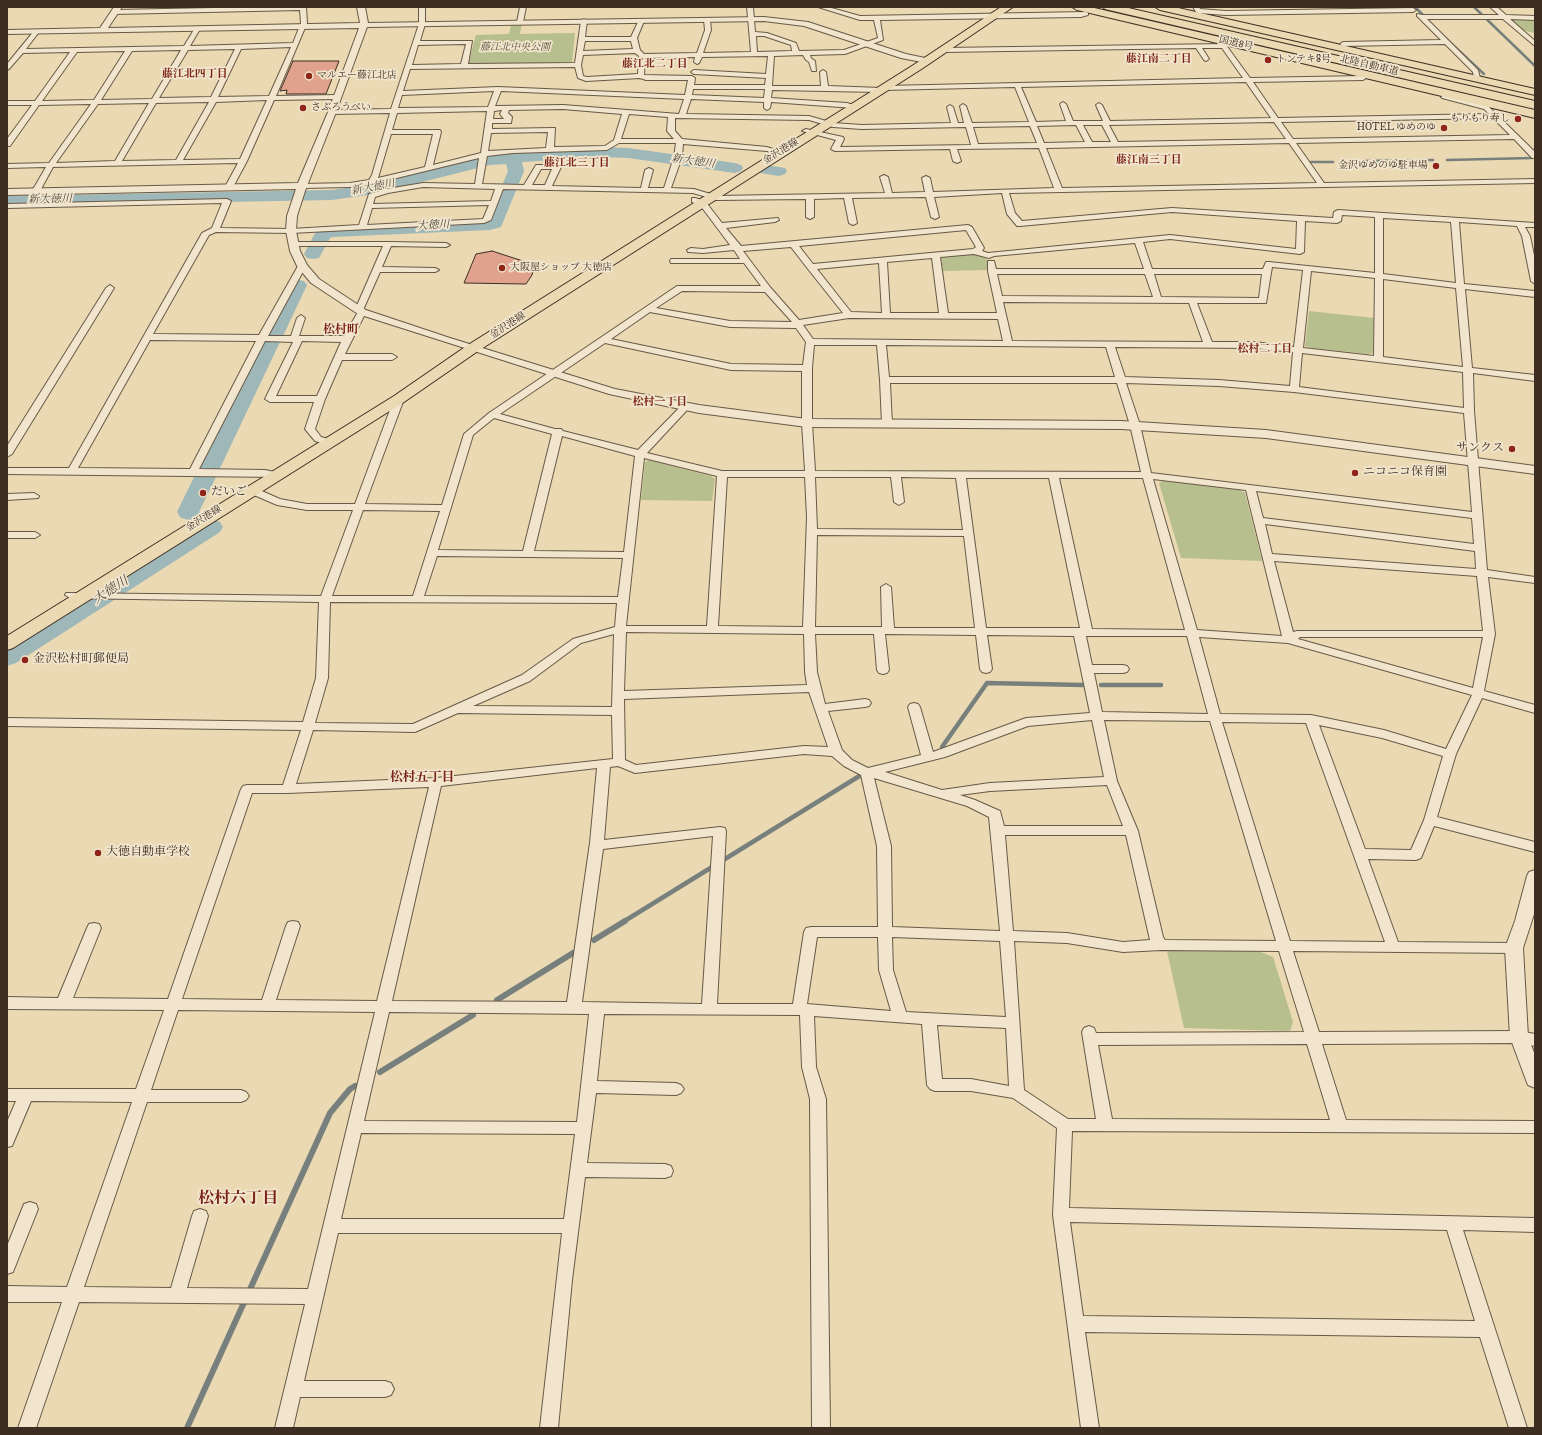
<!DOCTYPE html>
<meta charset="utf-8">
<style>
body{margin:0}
#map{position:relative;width:1542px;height:1435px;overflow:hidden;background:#ead9b2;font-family:"IM FELL DW Pica",serif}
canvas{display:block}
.frame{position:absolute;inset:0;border:8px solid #3d2e23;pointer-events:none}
</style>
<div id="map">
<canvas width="1542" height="1435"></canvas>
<div class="frame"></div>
</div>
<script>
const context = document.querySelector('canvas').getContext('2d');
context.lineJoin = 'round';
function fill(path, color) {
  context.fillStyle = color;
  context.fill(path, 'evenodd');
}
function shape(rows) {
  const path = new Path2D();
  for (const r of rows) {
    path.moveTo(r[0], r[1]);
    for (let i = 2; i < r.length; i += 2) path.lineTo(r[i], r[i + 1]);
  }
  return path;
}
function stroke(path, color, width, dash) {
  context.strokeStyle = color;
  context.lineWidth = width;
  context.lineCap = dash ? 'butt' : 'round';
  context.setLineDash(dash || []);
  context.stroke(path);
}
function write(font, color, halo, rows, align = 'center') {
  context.font = font + ' "IM FELL DW Pica","Noto Serif JP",serif';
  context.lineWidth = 3.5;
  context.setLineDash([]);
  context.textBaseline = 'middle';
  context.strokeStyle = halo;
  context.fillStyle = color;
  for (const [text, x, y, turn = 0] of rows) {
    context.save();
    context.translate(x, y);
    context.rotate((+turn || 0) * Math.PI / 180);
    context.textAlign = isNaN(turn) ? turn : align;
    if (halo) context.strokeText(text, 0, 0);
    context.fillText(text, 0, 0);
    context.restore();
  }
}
fill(shape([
 [1512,18,1535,19,1535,33,1521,30,1510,19],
 [522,24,520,34,575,33,572,62,567,63,468,64,476,35,509,34,511,25],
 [973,253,987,259,988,270,943,271,941,258,944,256],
 [1309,311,1374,318,1373,353,1368,354,1312,348,1305,346],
 [649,460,711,476,715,479,712,501,641,500,645,462],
 [1164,480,1240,490,1245,493,1262,561,1181,558,1159,483],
 [1167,951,1258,951,1273,957,1293,1022,1290,1031,1184,1028]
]), '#b6bf8d');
stroke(shape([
 [1415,7,1424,16],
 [1474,7,1535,66],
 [1441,34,1484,74],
 [1447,160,1532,158],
 [1362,161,1433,160],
 [1311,162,1333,162]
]), '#77807c', 2.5);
stroke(shape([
 [1101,685,1161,685],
 [942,747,987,683,1083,685],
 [623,922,861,775]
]), '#77807c', 4.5);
stroke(shape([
 [594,940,625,921],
 [497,1000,573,953],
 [380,1072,473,1015],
 [187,1428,330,1113,350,1089,355,1086]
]), '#77807c', 6);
fill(shape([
 [601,147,628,148,735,163,741,165,743,168,741,171,735,173,628,158,601,157,522,162,524,171,501,227,490,230,333,237,330,238,319,258,313,259,307,258,304,254,314,235,317,231,331,227,488,220,508,171,506,164,490,165,374,194,332,200,7,206,7,196,332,190,374,184,490,155,513,152,517,153,601,147],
 [766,165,785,168,787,171,785,174,779,176,760,173,758,170,760,167,766,165],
 [298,280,304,281,307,285,283,336,279,340,280,342,221,466,218,471,214,471,217,475,199,512,200,513,197,518,189,520,181,518,177,512,195,475,198,470,202,470,199,466,260,342,264,338,263,336,289,285,292,281,298,280],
 [209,518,220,522,223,527,220,532,16,663,7,666,7,647,198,526,201,520,209,518]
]), '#9eb7b8');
const building = shape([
 [293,61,339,61,326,94,286,94,287,90,280,91,293,61],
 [492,251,526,262,532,262,531,267,534,267,532,275,526,284,464,283,476,254,492,251]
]);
fill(building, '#e0a28c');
stroke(building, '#3d2e23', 1);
const minor = shape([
 [263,7,306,7,307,23,276,96,337,95,340,97,337,99,274,100,247,161,232,189,226,189,225,187,238,163,53,167,40,191,36,193,32,191,46,167,7,168,7,164,49,163,91,104,39,105,10,146,7,146,7,139,32,105,7,105,7,101,35,101,70,52,23,53,9,69,7,70,7,64,34,31,39,32,26,49,184,46,195,28,197,27,200,29,190,46,293,43,301,23,300,10,115,14,112,12,115,10,263,7],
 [291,47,269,96,218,97,241,49,291,47],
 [235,49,211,97,159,98,188,50,235,49],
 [181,50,152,99,101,100,132,51,181,50],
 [125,51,94,100,42,101,77,52,125,51],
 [267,100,240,159,183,160,216,102,267,100],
 [209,102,176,160,122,161,156,103,209,102],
 [149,103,115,161,56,163,98,104,149,103],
 [419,7,425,7,425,24,420,41,472,41,468,64,575,63,581,21,584,19,587,21,585,37,631,37,639,20,643,20,644,21,637,38,640,50,644,54,697,53,705,30,704,20,707,18,710,20,711,30,703,53,751,52,747,7,753,7,755,32,767,33,796,43,799,51,844,50,878,38,874,20,860,20,818,7,828,7,860,16,1086,12,1088,13,1088,15,1081,17,880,20,883,40,845,54,810,55,811,58,815,61,816,71,812,71,809,62,806,60,803,55,774,56,772,86,821,86,820,72,823,70,826,72,828,86,881,88,884,86,1243,78,1222,48,1202,48,1209,59,1206,61,1204,60,1196,48,945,52,942,50,945,48,1224,44,1226,45,1250,78,1363,76,1366,78,1363,80,1253,82,1278,118,1489,114,1484,109,1442,98,1441,97,1444,95,1488,106,1535,152,1535,158,1532,158,1514,139,1296,143,1324,183,1535,179,1535,183,1009,193,1015,213,1022,221,1172,208,1333,218,1334,212,1338,210,1535,223,1535,227,1525,227,1530,236,1535,260,1535,284,1531,281,1522,236,1517,226,1459,222,1464,284,1535,291,1535,297,1465,289,1472,368,1535,375,1535,381,1473,373,1474,411,1487,570,1535,577,1535,583,1488,577,1495,634,1484,691,1535,705,1535,713,1482,698,1456,754,1437,817,1535,842,1535,852,1434,826,1421,858,1416,860,1368,859,1398,942,1514,943,1519,944,1521,948,1519,952,1514,953,1293,951,1319,1032,1519,1031,1535,1034,1535,1046,1519,1043,1322,1044,1346,1120,1535,1121,1535,1133,1072,1131,1069,1208,1535,1218,1535,1232,1463,1230,1527,1428,1509,1428,1480,1337,1085,1332,1099,1428,1081,1428,1053,1215,1057,1128,1013,1098,971,1091,935,1091,930,1089,927,1085,922,1024,814,1016,816,1067,826,1099,830,1428,812,1428,810,1099,802,1067,800,1015,604,1014,597,1081,676,1083,681,1085,684,1089,681,1093,676,1095,596,1093,587,1163,665,1164,671,1166,673,1171,671,1176,665,1178,585,1177,572,1280,558,1428,540,1428,562,1233,338,1233,304,1381,385,1381,391,1383,394,1389,391,1395,385,1397,300,1397,293,1428,275,1428,305,1304,79,1302,36,1428,18,1428,62,1302,7,1302,7,1286,67,1287,132,1102,31,1101,12,1146,7,1147,7,1122,16,1101,7,1101,7,1089,136,1089,164,1010,7,1009,7,997,58,998,87,928,89,924,94,923,99,924,101,928,73,998,168,999,241,789,243,786,247,785,283,785,301,730,7,726,7,718,303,722,316,678,319,602,70,598,65,595,66,593,321,596,353,510,307,510,277,505,247,492,246,490,247,488,255,488,280,499,307,504,355,504,394,399,399,396,404,399,365,504,442,505,464,434,489,413,677,286,761,286,744,263,671,263,670,261,671,259,740,259,734,250,703,253,688,252,687,250,691,248,703,249,730,245,703,209,699,205,692,202,692,198,695,198,705,201,722,223,778,218,779,220,775,222,726,228,741,246,968,225,972,227,984,248,982,251,988,253,1170,235,1296,249,1297,221,1172,212,1020,226,1017,226,1007,214,1002,193,934,197,939,217,935,219,931,217,926,197,852,198,857,223,853,225,849,223,844,198,814,199,814,217,810,219,806,217,806,199,717,200,693,193,503,189,491,220,484,223,291,233,216,232,209,235,153,334,259,335,298,266,302,264,306,266,268,336,291,336,297,318,301,315,305,318,299,336,344,336,358,312,355,310,383,246,290,246,290,242,388,242,446,243,450,245,446,247,391,246,382,267,435,268,439,270,435,272,380,272,363,310,366,312,345,354,392,354,397,357,392,360,342,360,325,399,315,429,321,437,332,440,334,442,332,444,329,445,315,441,305,429,314,402,270,402,265,399,293,342,265,341,199,469,265,470,280,473,281,475,280,477,7,474,7,468,69,468,202,233,212,228,222,203,7,208,7,204,227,199,231,201,220,228,291,229,359,225,369,194,387,189,423,183,475,184,479,158,372,184,350,187,302,188,298,186,302,184,350,183,369,180,372,175,390,113,332,114,328,112,332,110,391,109,419,24,419,7],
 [756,36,764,36,791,45,792,51,757,52,756,36],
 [585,41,631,41,633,49,583,51,585,41],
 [466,44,461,64,412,65,418,45,466,44],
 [635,53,639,56,638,74,587,77,583,76,581,65,583,55,635,53],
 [768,56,766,74,694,70,691,72,694,74,766,78,765,85,694,85,695,78,692,76,644,75,645,58,695,57,694,62,697,64,699,63,702,57,768,56],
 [575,67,578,78,586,81,640,78,646,80,688,80,685,95,498,87,403,91,410,69,575,67],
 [1246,82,1271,118,1110,121,1102,105,1099,103,1096,105,1103,121,1073,121,1066,104,1063,102,1060,104,1066,121,1036,122,1021,87,1246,82],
 [1015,87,1029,122,972,123,966,106,963,104,960,106,964,123,958,123,953,107,950,105,947,107,951,123,862,125,833,123,809,116,686,114,691,99,764,102,764,108,767,110,770,108,771,102,854,108,857,106,847,103,771,98,772,90,880,92,883,90,1015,87],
 [693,89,765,89,764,98,692,95,693,89],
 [494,91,488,107,398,108,402,95,494,91],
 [501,91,684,99,679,114,563,105,495,106,501,91],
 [563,109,622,114,614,140,605,146,554,147,555,128,492,129,492,123,511,123,512,117,508,113,509,110,563,109],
 [502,110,500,114,504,119,493,119,494,111,502,110],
 [487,111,481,153,433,165,441,132,440,130,392,130,397,113,487,111],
 [629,114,668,117,667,131,674,139,621,139,629,114],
 [675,118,809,120,833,127,862,129,966,127,971,145,840,147,844,139,843,137,806,129,802,131,836,140,831,149,835,151,950,149,953,161,957,163,961,161,957,149,1039,148,1054,188,933,192,930,178,926,176,922,178,925,192,892,193,888,177,884,175,880,177,885,193,717,196,694,189,671,188,682,157,683,144,767,151,781,155,785,153,767,147,682,139,675,131,675,118],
 [1493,118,1510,135,1293,139,1281,122,1493,118],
 [1274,122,1286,139,1118,142,1109,125,1274,122],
 [1076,125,1085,142,1044,143,1037,126,1076,125],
 [1083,125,1102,125,1111,142,1092,142,1083,125],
 [1030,126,1037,143,978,144,973,127,1030,126],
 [548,132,546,148,488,151,491,133,548,132],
 [391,134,433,134,425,167,378,178,391,134],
 [619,143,676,143,674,157,664,188,648,188,653,170,649,168,645,170,641,188,552,186,561,167,557,165,536,165,524,185,482,184,487,156,513,153,607,150,619,143],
 [1289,143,1317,183,1062,188,1046,148,1289,143],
 [541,169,552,169,545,185,532,185,541,169],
 [423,187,495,189,491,201,373,204,375,197,388,193,423,187],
 [489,205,483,219,367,225,372,208,489,205],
 [1342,215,1375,217,1375,273,1269,262,1266,262,1263,269,1152,269,1143,242,1170,239,1300,254,1304,252,1305,221,1337,223,1341,221,1342,215],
 [1383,218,1451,222,1456,283,1383,274,1383,218],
 [966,230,976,247,973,249,813,264,799,246,966,230],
 [1135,243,1144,269,996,269,994,261,988,261,988,271,997,313,948,313,940,257,974,254,989,258,994,256,1135,243],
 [791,247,808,269,843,313,799,320,770,287,743,251,791,247],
 [932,258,939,313,890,313,887,262,932,258],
 [879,263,882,313,851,312,817,269,879,263],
 [1272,267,1303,270,1294,347,1254,342,1212,342,1197,303,1266,303,1272,267],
 [1311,271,1375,278,1374,356,1303,348,1311,271],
 [997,274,1145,274,1153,297,1002,296,997,274],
 [1154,274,1262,274,1259,298,1161,297,1154,274],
 [1383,279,1456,288,1463,367,1383,357,1383,279],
 [682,291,765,292,792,322,730,321,656,308,682,291],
 [1003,302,1189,303,1203,342,1012,341,1003,302],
 [650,312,730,327,796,328,806,342,803,365,731,364,611,339,650,312],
 [849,318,998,319,1003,341,813,339,803,325,849,318],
 [150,340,256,341,190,469,78,468,150,340],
 [302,341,341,342,317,396,276,396,302,341],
 [605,343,731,370,802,371,802,423,805,471,722,471,647,453,688,409,690,407,688,405,685,404,682,405,638,450,563,431,561,429,555,429,500,414,605,343],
 [814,345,877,345,880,380,882,424,887,427,892,424,890,383,1117,383,1130,425,1141,472,815,471,812,423,812,368,814,345],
 [886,345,1106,347,1115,377,889,377,886,345],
 [1115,347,1254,348,1293,352,1290,386,1219,380,1125,377,1115,347],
 [1302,353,1463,372,1464,408,1299,387,1302,353],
 [1126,383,1219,386,1294,392,1464,413,1472,512,1151,473,1140,425,1126,383],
 [494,418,552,434,523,551,438,550,473,435,494,418],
 [562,436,635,456,624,552,534,551,562,436],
 [644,458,717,476,707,626,626,626,644,458],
 [727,477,805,477,807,517,803,627,718,626,727,477],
 [815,477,891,477,894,502,899,505,904,502,901,477,956,478,963,530,817,529,815,477],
 [966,478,1049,478,1080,628,986,628,966,478],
 [1059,478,1143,478,1185,630,1092,629,1059,478],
 [1153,479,1246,490,1282,636,1197,630,1153,479],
 [1256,491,1472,518,1474,544,1263,518,1256,491],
 [363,510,440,511,413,596,332,596,363,510],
 [1265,524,1475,551,1476,569,1272,554,1265,524],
 [817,535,964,536,975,628,894,628,891,587,886,584,881,587,882,627,815,627,817,535],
 [437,556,528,557,623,558,618,597,424,596,437,556],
 [1274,561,1477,576,1483,631,1297,631,1293,632,1274,561],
 [330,602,617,603,615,627,573,639,522,675,413,724,315,723,328,678,330,602],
 [626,632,804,634,805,672,807,685,624,691,626,632],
 [614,634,612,707,473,706,530,681,581,643,614,634],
 [815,634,874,634,877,670,879,673,883,674,887,673,889,670,885,634,976,635,980,669,982,672,986,673,990,672,992,669,987,635,1074,636,1090,713,1026,718,933,752,920,707,918,704,914,703,910,704,908,707,921,755,868,768,852,760,842,750,828,711,865,707,869,706,871,703,869,700,865,699,825,704,817,672,815,634],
 [1086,636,1187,636,1208,714,1102,712,1094,673,1123,673,1127,672,1129,669,1127,666,1123,665,1092,665,1086,636],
 [1199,637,1288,643,1472,695,1446,749,1384,730,1311,715,1220,714,1199,637],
 [1300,637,1483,637,1473,688,1298,639,1300,637],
 [809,692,828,747,804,746,636,765,625,760,624,699,809,692],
 [458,713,612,715,613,759,436,778,296,784,313,730,415,732,458,713],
 [1092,720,1104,777,990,783,942,790,885,772,945,757,1028,726,1092,720],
 [1104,720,1210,721,1276,941,1165,940,1163,937,1138,831,1117,781,1104,720],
 [1222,722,1306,723,1385,942,1290,941,1222,722],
 [1319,725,1382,738,1443,756,1424,820,1411,850,1365,849,1319,725],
 [804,754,832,756,844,766,861,775,877,846,878,927,811,927,806,928,804,932,793,1004,717,1004,726,831,725,828,720,827,604,840,610,767,618,766,635,773,804,754],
 [597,768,590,843,567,1002,392,1001,441,786,597,768],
 [874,778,967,806,989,817,1000,931,892,927,891,846,874,778],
 [1107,785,1123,826,1004,826,1000,811,975,800,960,795,990,791,1107,785],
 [429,787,377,1001,276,1000,300,926,298,922,293,921,288,922,286,926,262,1000,182,999,252,793,288,793,429,787],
 [1005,835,1126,835,1150,940,1123,942,1067,933,1013,931,1005,835],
 [713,836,702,1004,582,1002,603,849,713,836],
 [817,937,878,937,879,970,891,1011,807,1004,817,937],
 [892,937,1000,941,1006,1017,906,1012,893,970,892,937],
 [1014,941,1067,943,1123,952,1161,950,1279,951,1304,1032,1096,1033,1094,1028,1089,1026,1084,1028,1082,1032,1096,1119,1068,1119,1024,1090,1014,941],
 [178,1010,375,1012,308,1289,187,1288,208,1216,206,1211,200,1209,194,1211,192,1216,171,1288,84,1287,147,1102,241,1102,246,1100,249,1096,246,1092,241,1090,151,1090,178,1010],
 [389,1012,589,1014,577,1122,364,1121,389,1012],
 [937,1025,1006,1028,1009,1086,971,1079,942,1079,937,1025],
 [1307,1044,1330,1120,1112,1119,1098,1045,1307,1044],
 [361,1133,575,1134,564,1219,341,1219,361,1133],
 [1070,1222,1447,1230,1475,1321,1083,1316,1070,1222],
 [520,7,526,7,523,22,520,24,517,22,520,7],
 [1193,7,1199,7,1200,9,1226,11,1413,8,1416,10,1413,12,1226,15,1198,13,1196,12,1193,7],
 [1490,7,1497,7,1506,15,1535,16,1535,20,1510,19,1535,41,1535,46,1503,19,1427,19,1478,70,1480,78,1477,80,1474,78,1473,72,1445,44,1343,46,1340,44,1343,42,1441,40,1417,16,1417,14,1423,15,1499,15,1490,7],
 [110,285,114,288,12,454,7,457,7,446,106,288,110,285],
 [34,493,39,496,38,498,7,500,7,494,34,493],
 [7,532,35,532,40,535,35,538,7,538,7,532],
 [30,1202,36,1204,38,1209,13,1272,7,1274,7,1246,24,1204,30,1202]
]);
const tertiary = shape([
 [114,7,122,7,108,28,360,23,357,7,365,7,368,23,764,17,808,22,906,54,930,59,931,61,927,63,901,58,804,26,764,21,367,27,336,112,305,191,297,216,296,231,300,251,307,265,319,279,366,310,450,338,615,389,699,405,807,419,1121,421,1266,430,1535,466,1535,474,1266,438,1121,429,807,427,699,413,609,394,358,314,311,283,297,266,290,251,286,231,287,216,296,189,7,195,7,189,298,183,328,112,359,28,7,34,7,30,100,28,114,7],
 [1535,870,1535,911,1523,948,1528,1037,1535,1055,1535,1088,1528,1085,1526,1080,1510,1037,1505,948,1515,921,1527,876,1529,872,1535,870]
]);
const primary = shape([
 [1001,7,1013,7,923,68,478,351,404,402,13,648,7,650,7,636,394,396,468,345,915,64,1001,7]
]);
const trunk = shape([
 [1072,7,1090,7,1535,110,1535,118,1077,10,1072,7],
 [1155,7,1174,7,1535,89,1535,95,1160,10,1155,7]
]);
const motorway = shape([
 [1103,7,1124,7,1535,101,1535,109,1109,10,1105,9,1103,7]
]);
stroke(minor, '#685947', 2);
stroke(tertiary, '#685947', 2);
stroke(primary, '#3d2e23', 2);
stroke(trunk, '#3d2e23', 2);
stroke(motorway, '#3d2e23', 2);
fill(minor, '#f1e6cd');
fill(tertiary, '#f1e6cd');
fill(primary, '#ead9b2');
fill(trunk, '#ead9b2');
fill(motorway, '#ead9b2');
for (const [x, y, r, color] of [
 [1268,60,4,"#8f2418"],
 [309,76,4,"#8f2418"],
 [303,108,4,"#8f2418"],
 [1518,119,4,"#8f2418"],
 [1444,128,4,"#8f2418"],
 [1436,166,4,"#8f2418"],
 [502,268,4,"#8f2418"],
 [1512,449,4,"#8f2418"],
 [1355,473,4,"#8f2418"],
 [203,493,4,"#8f2418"],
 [25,660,4,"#8f2418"],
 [98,853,4,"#8f2418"]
]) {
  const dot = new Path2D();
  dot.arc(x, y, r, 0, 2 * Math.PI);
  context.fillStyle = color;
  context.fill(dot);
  stroke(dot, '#f1e6cd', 1.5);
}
write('10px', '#3d2e23', '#f1e6cd', [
 ["国道8号",1236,44,13],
 ["北陸自動車道",1369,66,13],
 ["金沢港線",781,152,-32],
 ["金沢港線",508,326,-33],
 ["金沢港線",204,519,-32]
]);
write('italic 10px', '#554b38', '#f1e6cd', [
 ["藤江北中央公園",515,48]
]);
write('10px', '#3d2e23', '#f1e6cd', [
 ["トンテキ8号",1276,60],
 ["マルエー藤江北店",317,76],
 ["さぶろうべい",311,108],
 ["もりもり寿し",1510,119,"right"],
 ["HOTEL ゆめのゆ",1436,128,"right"],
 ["金沢ゆめのゆ駐車場",1428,166,"right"],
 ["大阪屋ショップ 大徳店",510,268]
], 'left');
write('bold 11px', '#7a1f14', '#f1e6cd', [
 ["藤江南二丁目",1159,60],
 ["藤江北二丁目",655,65],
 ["藤江北四丁目",195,75],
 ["藤江南三丁目",1149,161],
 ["藤江北三丁目",577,164],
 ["松村二丁目",1265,350],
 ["松村一丁目",660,403]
]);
write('italic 11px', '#504941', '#f1e6cd', [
 ["新大徳川",693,162,8],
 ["新大徳川",373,188,-11],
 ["新大徳川",50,200,-1],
 ["大徳川",433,226,-3]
]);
write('bold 12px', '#7a1f14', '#f1e6cd', [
 ["松村町",341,331]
]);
write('12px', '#3d2e23', '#f1e6cd', [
 ["サンクス",1504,449,"right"],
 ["ニコニコ保育園",1363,473],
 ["だいご",211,493],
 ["金沢松村町郵便局",33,660],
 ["大徳自動車学校",106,853]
], 'left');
write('italic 13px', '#504941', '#f1e6cd', [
 ["大徳川",111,591,-33]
]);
write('bold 13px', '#7a1f14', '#f1e6cd', [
 ["松村五丁目",422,778]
]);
write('bold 16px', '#7a1f14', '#f1e6cd', [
 ["松村六丁目",238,1200]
]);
</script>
